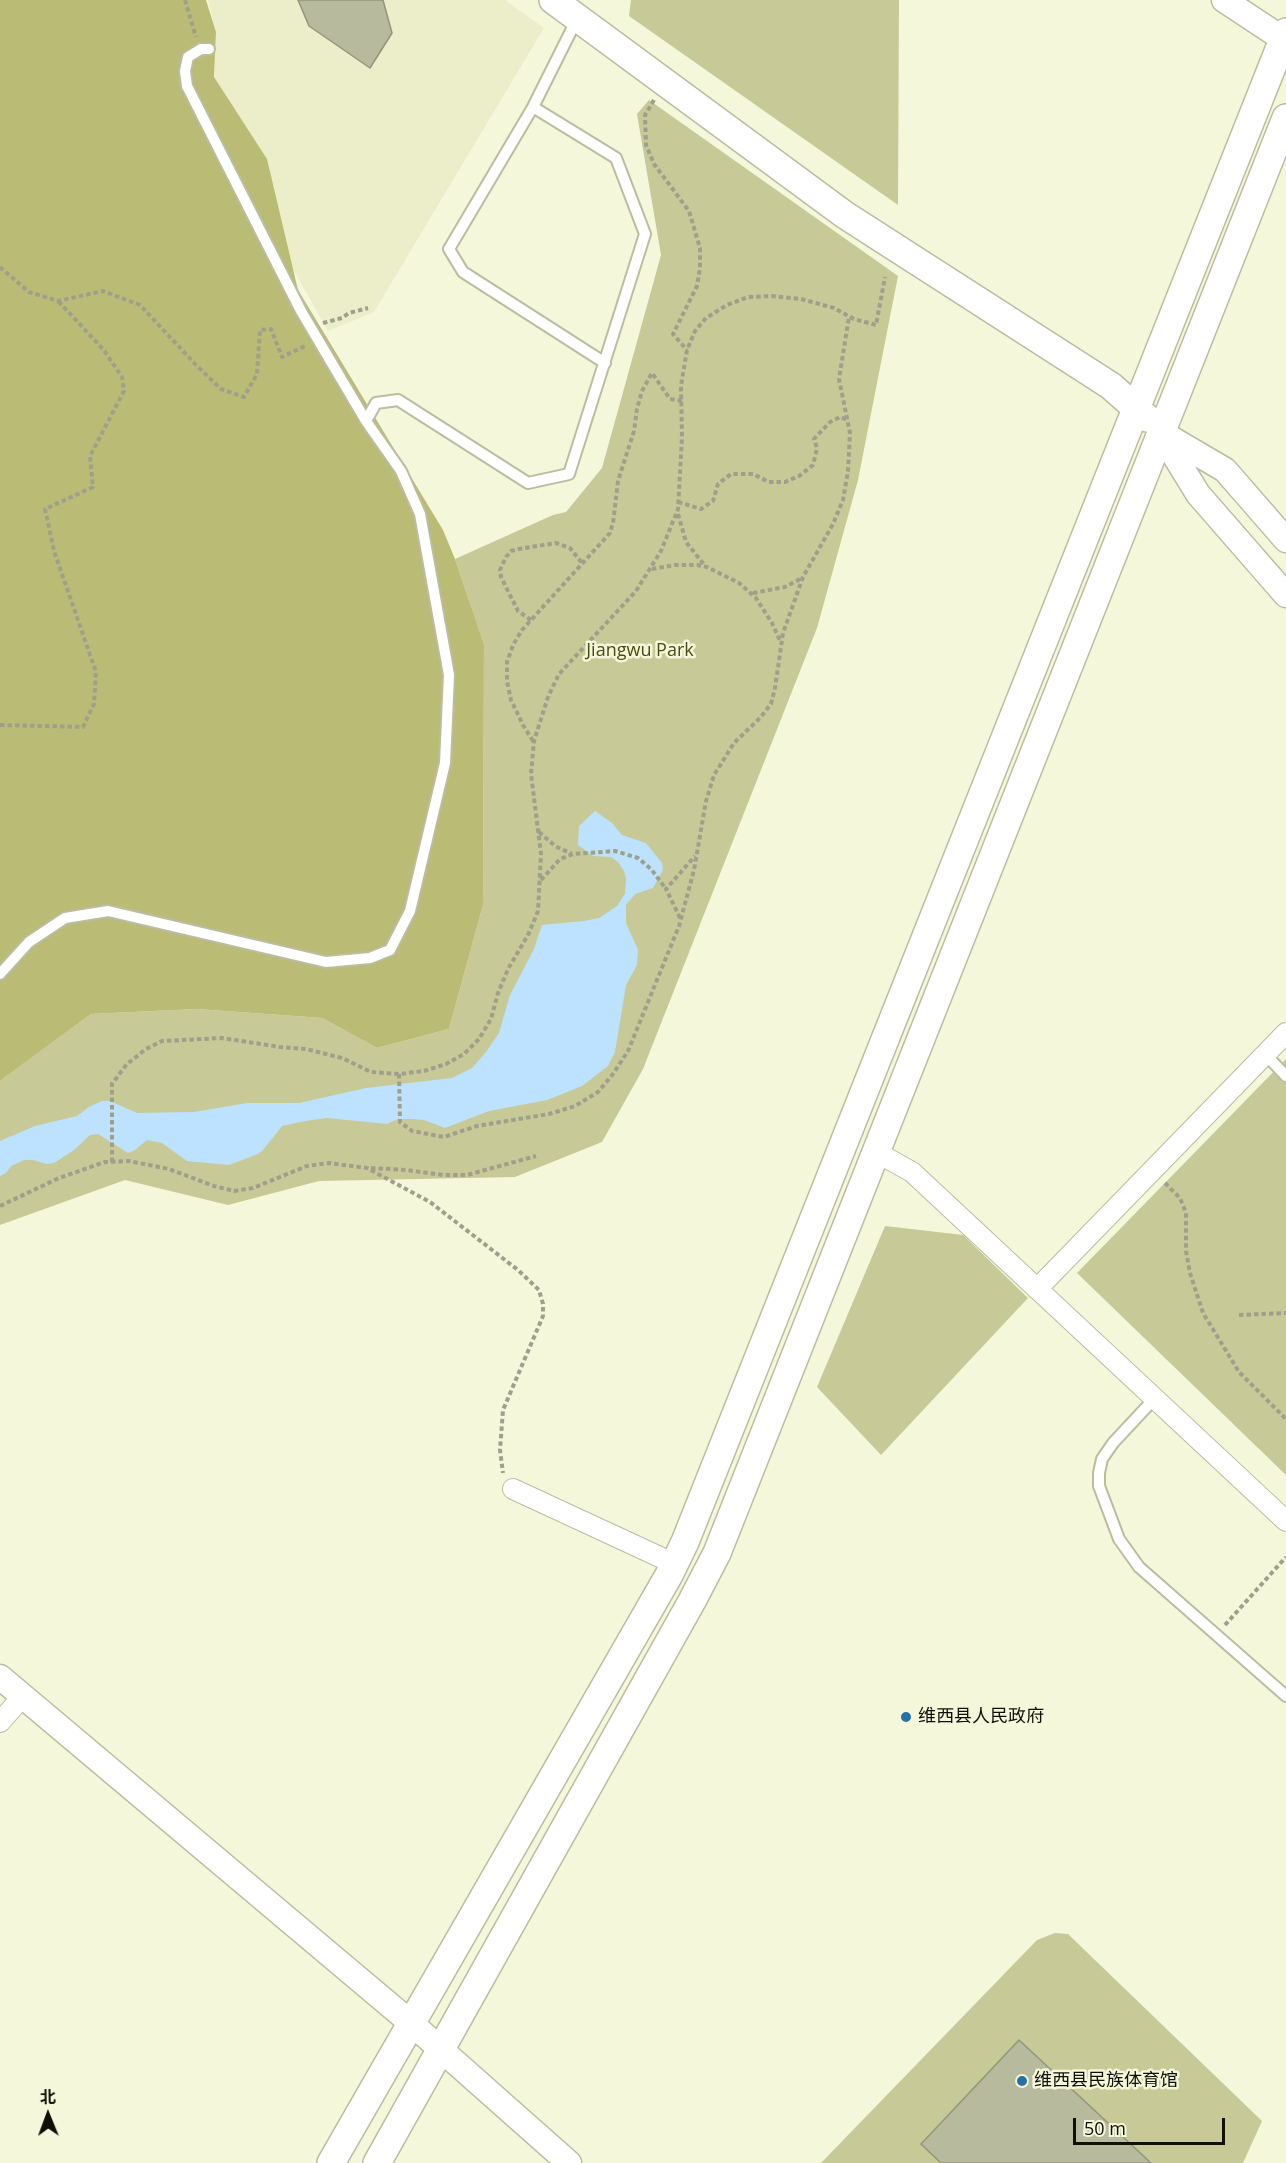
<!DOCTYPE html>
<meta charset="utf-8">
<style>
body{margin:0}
#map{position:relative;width:1286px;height:2163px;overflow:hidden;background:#f5f7da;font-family:"Open Sans","Noto Sans SC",sans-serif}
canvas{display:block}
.north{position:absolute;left:18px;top:2085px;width:60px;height:60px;-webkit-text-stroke:4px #f5f7da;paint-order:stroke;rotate:359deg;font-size:16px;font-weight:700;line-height:24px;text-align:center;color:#101007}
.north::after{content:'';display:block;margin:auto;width:21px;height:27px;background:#101007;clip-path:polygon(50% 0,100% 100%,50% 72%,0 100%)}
.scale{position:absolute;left:1073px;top:2118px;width:152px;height:27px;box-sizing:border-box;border:3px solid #101007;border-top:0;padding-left:8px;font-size:18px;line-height:21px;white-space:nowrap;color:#101007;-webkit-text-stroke:4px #f5f7da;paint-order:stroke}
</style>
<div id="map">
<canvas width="1286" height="2163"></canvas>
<div class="north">北</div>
<div class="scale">50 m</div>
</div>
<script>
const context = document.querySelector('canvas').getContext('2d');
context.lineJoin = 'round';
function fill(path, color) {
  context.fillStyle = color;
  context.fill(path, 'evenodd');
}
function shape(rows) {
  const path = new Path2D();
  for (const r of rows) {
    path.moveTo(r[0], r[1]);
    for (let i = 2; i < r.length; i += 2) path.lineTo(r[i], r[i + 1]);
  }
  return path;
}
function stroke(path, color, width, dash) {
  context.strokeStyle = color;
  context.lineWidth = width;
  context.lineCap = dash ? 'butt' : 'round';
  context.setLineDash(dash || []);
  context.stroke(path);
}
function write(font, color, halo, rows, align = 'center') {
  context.font = font + ' "Open Sans","Noto Sans SC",sans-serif';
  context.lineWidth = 5;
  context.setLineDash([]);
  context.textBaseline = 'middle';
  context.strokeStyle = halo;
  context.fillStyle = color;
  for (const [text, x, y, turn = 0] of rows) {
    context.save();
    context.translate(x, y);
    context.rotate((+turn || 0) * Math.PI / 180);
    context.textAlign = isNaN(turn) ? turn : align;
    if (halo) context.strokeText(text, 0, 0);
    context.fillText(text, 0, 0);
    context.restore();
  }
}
fill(shape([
 [208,0,505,0,544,28,374,312,328,331,213,127,216,32]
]), '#eceec9');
fill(shape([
 [631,0,899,0,898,205,629,16],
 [649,100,898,276,858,480,817,628,643,1069,602,1142,515,1177,319,1181,228,1205,125,1180,0,1225,0,1081,91,1014,197,1009,322,1018,377,1048,449,1029,483,905,484,644,455,559,553,515,566,512,602,468,661,255,637,114],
 [1286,1059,1286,1475,1077,1273],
 [885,1226,963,1235,1028,1298,881,1455,817,1387],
 [1055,1933,1068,1934,1262,2121,1243,2163,821,2163,1037,1940]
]), '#c7c997');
fill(shape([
 [0,0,206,0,216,32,214,77,267,159,298,290,443,530,455,559,484,644,483,905,449,1029,377,1048,322,1018,197,1009,91,1014,0,1081]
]), '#babc75');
fill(shape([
 [595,811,612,823,622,835,646,843,662,863,663,870,653,888,635,894,626,905,626,923,638,950,637,965,626,985,615,1052,608,1066,582,1086,547,1100,489,1111,445,1128,424,1120,412,1119,398,1119,387,1124,327,1118,305,1121,282,1126,263,1150,258,1154,229,1165,187,1161,162,1143,147,1140,135,1150,128,1153,98,1134,90,1135,74,1150,54,1163,47,1164,33,1160,24,1160,11,1166,6,1173,0,1176,0,1141,35,1126,77,1116,89,1107,102,1101,110,1101,137,1113,194,1112,247,1103,299,1103,366,1088,452,1078,472,1068,486,1052,499,1033,510,995,534,949,542,925,584,921,599,918,617,906,625,894,626,879,624,871,618,862,611,857,593,856,578,845,579,826]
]), '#bde2ff');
const building = shape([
 [298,0,383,0,392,33,370,68,309,26,298,0],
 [1019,2040,1151,2163,941,2163,921,2144,1019,2040]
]);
fill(building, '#b8ba9e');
stroke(building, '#94957a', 1.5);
const service = shape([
 [577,19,533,107,449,249,463,272,605,363],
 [209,49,201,49,188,57,185,71,187,86,301,311,366,421],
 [0,974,29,942,65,918,108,911,326,962,370,958,390,950,410,911,445,763,449,675,420,514,401,471,366,421,376,403,398,400,528,483,569,474,645,234,616,158,533,107],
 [1265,1054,1286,1076],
 [1155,1398,1113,1443,1102,1459,1099,1473,1099,1486,1119,1539,1139,1567,1286,1696]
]);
const minor = shape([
 [876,1152,912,1172,1286,1521],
 [1037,1289,1286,1033],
 [513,1489,675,1564],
 [0,1722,23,1696]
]);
const tertiary = shape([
 [1224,0,1283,39],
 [1160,432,1198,494,1286,595],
 [1162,433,1225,470,1286,540],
 [0,1677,411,2023,569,2163]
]);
const secondary = shape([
 [553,0,845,215,1111,386,1147,418],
 [331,2163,669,1575,685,1542,1286,32],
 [377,2163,692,1601,717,1553,1286,118]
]);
stroke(service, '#bbbca0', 14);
stroke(minor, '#bbbca0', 22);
stroke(tertiary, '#bbbca0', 27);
stroke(secondary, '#bbbca0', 30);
stroke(shape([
 [185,0,196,37],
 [654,100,645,115,646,145,654,164,689,211,700,248,700,268,697,286,673,334,687,350],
 [0,267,29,292,58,301,103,291,140,305,196,365,221,389,244,397,257,374,260,330,271,329,282,357,305,346],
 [323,323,342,318,349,313,368,308],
 [678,502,701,509,713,501,718,484,731,474,753,474,769,482,785,482,799,476,813,465,817,448,814,439,830,422,840,417,848,420],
 [678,514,686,542,706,567],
 [652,569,675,565,697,565,707,567,739,583,756,598,772,623,781,643],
 [753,593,785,587,802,578],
 [531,620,518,611,501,577,500,570,506,557,511,551,519,549,556,543,570,548,582,563],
 [0,725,83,727,94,704,96,672,54,551,45,509,93,487,90,456,124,391,122,377,103,349,58,301],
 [533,741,523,725,511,700,507,681,507,662,513,645,522,630,610,533,613,523,618,481,634,431,637,409,642,391,652,373,670,399,682,401],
 [539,832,555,846,572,854],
 [541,880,560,859,573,854,615,851,638,858,651,869,666,889],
 [680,918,666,889,695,856],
 [399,1074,400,1122,412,1131,444,1137,477,1126,549,1114,575,1106,598,1092,613,1074,628,1051,679,926,694,870,706,801,714,775,734,743,760,718,771,704,775,688,783,633,803,577,833,524,843,500,848,471,850,433,839,379,849,317],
 [112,1162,112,1084,127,1064,146,1049,162,1041,222,1038,280,1047,306,1049,342,1058,371,1072,399,1074,424,1071,446,1064,464,1054,479,1039,491,1019,498,993,508,969,528,935,538,911,541,854,531,774,534,741,548,697,559,674,636,591,661,551,678,509,682,437,681,386,687,350,695,331,706,318,727,305,748,297,772,296,801,299,834,308,854,319,876,325,885,277],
 [371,1168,406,1170,443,1175,467,1175,536,1156],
 [1165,1183,1180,1198,1186,1213,1186,1251,1190,1273,1203,1313,1239,1372,1286,1419],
 [0,1206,59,1178,105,1162,129,1161,169,1169,214,1186,234,1191,253,1188,307,1166,329,1163,367,1168,430,1202,518,1270,539,1290,543,1304,543,1316,503,1410,500,1450,503,1473],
 [1239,1315,1286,1313],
 [1225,1625,1286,1557]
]), '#9fa08b', 4, [4.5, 3]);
stroke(service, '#fff', 10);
stroke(minor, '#fff', 20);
stroke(tertiary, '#fff', 24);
stroke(secondary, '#fff', 27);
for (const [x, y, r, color] of [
 [906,1717,6,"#2471a4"],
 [1022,2081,6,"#2471a4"]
]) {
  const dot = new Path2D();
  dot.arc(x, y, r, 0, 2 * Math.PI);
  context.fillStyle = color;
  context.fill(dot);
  stroke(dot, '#f5f7da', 2);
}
write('18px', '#4a4b15', '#f5f7da', [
 ["Jiangwu Park",640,651]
]);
write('18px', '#101007', '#f5f7da', [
 ["维西县人民政府",918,1717],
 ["维西县民族体育馆",1034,2081]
], 'left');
</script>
